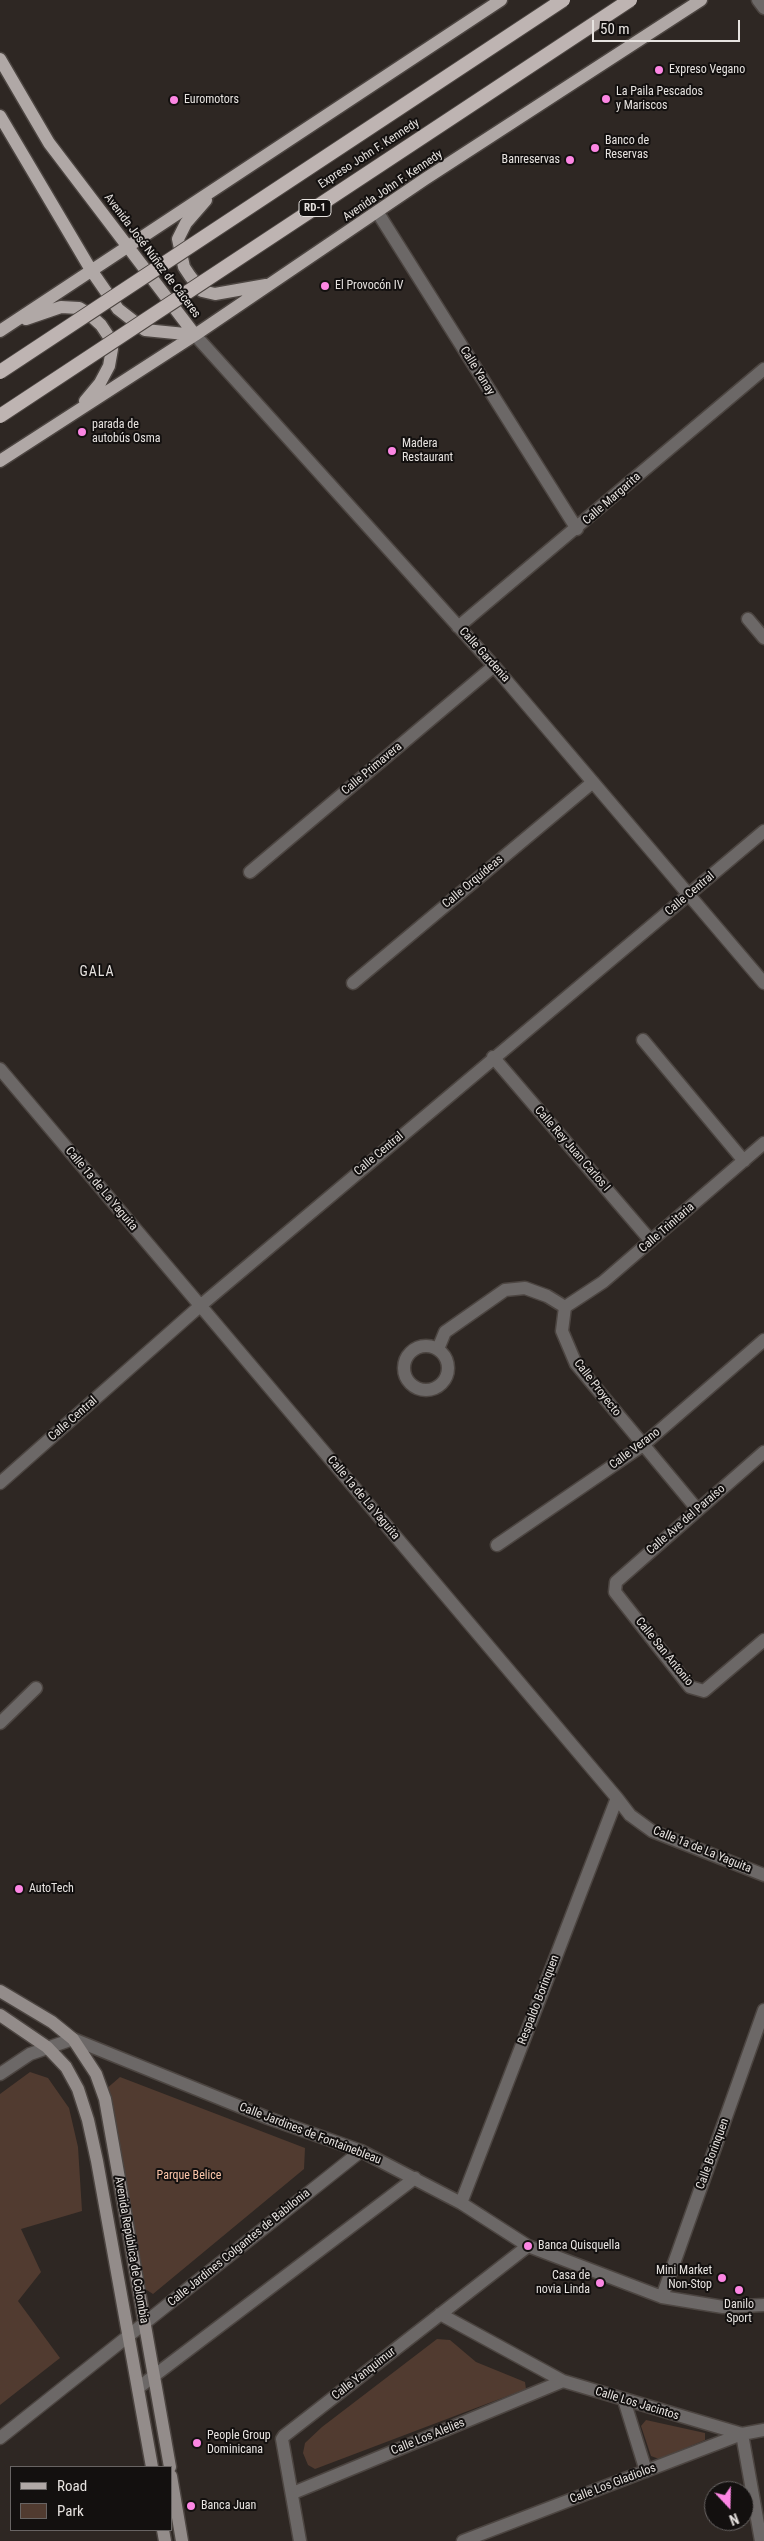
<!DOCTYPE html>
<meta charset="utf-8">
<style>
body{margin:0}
#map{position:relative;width:764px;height:2541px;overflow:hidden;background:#2e2723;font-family:"Roboto Condensed",sans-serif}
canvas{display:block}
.legend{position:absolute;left:10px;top:2466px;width:162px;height:65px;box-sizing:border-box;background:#13100f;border:1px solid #686463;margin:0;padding:6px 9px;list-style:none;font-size:15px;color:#e7e3e0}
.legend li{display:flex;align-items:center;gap:10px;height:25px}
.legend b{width:25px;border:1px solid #686463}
.north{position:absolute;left:704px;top:2481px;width:50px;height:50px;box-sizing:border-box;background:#13100f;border:1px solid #686463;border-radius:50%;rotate:159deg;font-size:14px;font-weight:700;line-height:20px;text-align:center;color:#e7e3e0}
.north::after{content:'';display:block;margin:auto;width:18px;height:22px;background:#fc86e3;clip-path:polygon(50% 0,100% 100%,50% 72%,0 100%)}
.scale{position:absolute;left:592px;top:20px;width:148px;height:22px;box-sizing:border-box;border:2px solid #e7e3e0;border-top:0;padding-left:6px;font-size:15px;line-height:18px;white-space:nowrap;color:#e7e3e0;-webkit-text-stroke:4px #13100f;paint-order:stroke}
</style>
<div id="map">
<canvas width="764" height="2541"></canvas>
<ul class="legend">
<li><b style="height:6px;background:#b0a8a6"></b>Road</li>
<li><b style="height:14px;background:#513b30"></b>Park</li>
</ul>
<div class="north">N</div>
<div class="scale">50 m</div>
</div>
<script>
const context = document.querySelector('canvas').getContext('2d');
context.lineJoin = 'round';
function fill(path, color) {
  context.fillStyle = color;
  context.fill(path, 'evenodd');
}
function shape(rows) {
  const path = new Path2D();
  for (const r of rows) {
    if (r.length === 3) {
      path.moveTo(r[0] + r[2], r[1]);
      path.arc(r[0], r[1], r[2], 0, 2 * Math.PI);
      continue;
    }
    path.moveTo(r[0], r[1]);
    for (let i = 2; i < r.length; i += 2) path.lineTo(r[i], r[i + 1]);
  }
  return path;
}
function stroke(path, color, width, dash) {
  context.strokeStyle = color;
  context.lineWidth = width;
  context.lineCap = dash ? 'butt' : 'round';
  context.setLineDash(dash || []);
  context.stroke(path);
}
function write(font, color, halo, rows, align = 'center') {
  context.font = font + ' "Roboto Condensed",sans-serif';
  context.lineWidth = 4;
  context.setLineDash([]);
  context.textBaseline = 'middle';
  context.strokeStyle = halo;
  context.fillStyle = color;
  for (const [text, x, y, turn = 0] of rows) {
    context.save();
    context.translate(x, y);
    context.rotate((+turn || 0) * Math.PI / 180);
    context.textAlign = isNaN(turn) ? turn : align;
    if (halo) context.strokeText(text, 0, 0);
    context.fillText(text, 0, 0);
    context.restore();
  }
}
fill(shape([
 [30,2072,48,2078,69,2108,78,2147,82,2211,21,2229,41,2272,18,2301,60,2358,0,2405,0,2094],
 [120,2077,305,2148,304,2169,153,2294,136,2283,105,2090],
 [437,2339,450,2340,476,2362,525,2382,526,2389,315,2469,308,2465,303,2453,305,2443,322,2427],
 [646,2420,705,2433,705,2440,659,2459,651,2456,641,2426]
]), '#513b30');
const minor = shape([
 [758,0,764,8],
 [378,213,577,529],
 [195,335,494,666,764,983],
 [748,619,764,638],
 [458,627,764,369],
 [250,872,494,666],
 [353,983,593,782],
 [643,1040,744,1161],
 [493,1057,651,1241],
 [0,1069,617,1798,630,1815,652,1831,764,1875],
 [565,1307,603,1282,764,1143],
 [426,1368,22],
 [438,1349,445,1332,505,1290,525,1288,547,1296,565,1307,562,1331,576,1364,697,1509],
 [764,1452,616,1582,615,1592,690,1687,704,1691,764,1640],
 [0,1483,200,1306,764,831],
 [497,1545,643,1445,764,1340],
 [0,1723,36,1688],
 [0,2074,30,2054,73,2039,268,2118,361,2151,461,2203,528,2246,662,2297,723,2307,764,2305],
 [461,2203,617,1798],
 [662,2297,764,2010],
 [440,2314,563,2381,742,2434],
 [138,2388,415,2178],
 [624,2400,646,2471],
 [742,2434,761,2541],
 [0,2438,361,2151],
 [293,2493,563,2381],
 [300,2541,282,2439,284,2436,528,2246],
 [463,2541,742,2434,764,2430]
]);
const secondary = shape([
 [0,1991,52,2022,73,2039,96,2074,105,2099,170,2467],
 [0,2015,47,2047,66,2067,78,2089,88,2120,97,2161,152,2467],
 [171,2476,182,2541],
 [163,2530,165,2541]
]);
const primary = shape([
 [0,59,49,143,195,335],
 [0,116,91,270,118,309,145,330,195,335],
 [206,200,186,223,178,239,184,267,190,276,202,291,215,294,266,285],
 [26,319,61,307,79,308,89,314,101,325,109,337,112,349,109,366,100,383,85,401],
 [0,331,501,0],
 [0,461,195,335,425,179,701,0]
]);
stroke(minor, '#4c4541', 15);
stroke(secondary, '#4c4541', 15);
stroke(primary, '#4c4541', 15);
stroke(minor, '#6c6867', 12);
stroke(secondary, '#938c8a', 12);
stroke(primary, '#b0a8a6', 12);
const trunkBridge = shape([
 [0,372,563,0],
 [0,416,630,0]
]);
stroke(trunkBridge, '#4c4541', 16, []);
stroke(trunkBridge, '#beb4b2', 14);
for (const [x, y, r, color] of [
 [659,70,5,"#fc86e3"],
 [606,99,5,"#fc86e3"],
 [174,100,5,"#fc86e3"],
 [595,148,5,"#fc86e3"],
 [570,160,5,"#fc86e3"],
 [325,286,5,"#fc86e3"],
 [82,432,5,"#fc86e3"],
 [392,451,5,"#fc86e3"],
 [19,1889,5,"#fc86e3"],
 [528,2246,5,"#fc86e3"],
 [722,2278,5,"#fc86e3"],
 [600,2283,5,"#fc86e3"],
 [739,2290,5,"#fc86e3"],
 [197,2443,5,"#fc86e3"],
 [191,2506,5,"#fc86e3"]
]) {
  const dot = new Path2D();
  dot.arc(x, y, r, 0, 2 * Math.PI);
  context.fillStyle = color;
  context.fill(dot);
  stroke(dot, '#13100f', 2);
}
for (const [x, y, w] of [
 [315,208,32]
]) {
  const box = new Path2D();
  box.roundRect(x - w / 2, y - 8.5, w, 17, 4);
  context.fillStyle = '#13100f';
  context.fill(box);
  stroke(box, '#e7e3e0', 1);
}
write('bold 11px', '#e7e3e0', null, [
 ["RD-1",315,208]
]);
write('12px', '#e7e3e0', '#13100f', [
 ["Expreso Vegano",669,70],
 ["La Paila Pescados",616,92],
 ["y Mariscos",616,106],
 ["Euromotors",184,100],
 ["Banco de",605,141],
 ["Reservas",605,155],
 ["Banreservas",560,160,"right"],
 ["El Provocón IV",335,286],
 ["parada de",92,425],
 ["autobús Osma",92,439],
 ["Madera",402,444],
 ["Restaurant",402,458],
 ["AutoTech",29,1889],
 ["Banca Quisquella",538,2246],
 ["Mini Market",712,2271,"right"],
 ["Non-Stop",712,2285,"right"],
 ["Casa de",590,2276,"right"],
 ["novia Linda",590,2290,"right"],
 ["Danilo",739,2305,"center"],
 ["Sport",739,2319,"center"],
 ["People Group",207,2436],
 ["Dominicana",207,2450],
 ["Banca Juan",201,2506]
], 'left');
write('12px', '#e7e3e0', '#13100f', [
 ["Expreso John F. Kennedy",369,154,-33],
 ["Avenida John F. Kennedy",393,186,-34],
 ["Avenida José Núñez de Cáceres",152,256,53],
 ["Calle Yanay",477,371,58],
 ["Calle Margarita",612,499,-41],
 ["Calle Gardenia",484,655,48],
 ["Calle Primavera",372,769,-40],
 ["Calle Orquídeas",473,882,-40],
 ["Calle Central",690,894,-40],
 ["Calle Rey Juan Carlos I",572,1149,49],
 ["Calle Central",379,1154,-40],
 ["Calle 1a de La Yaguita",101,1189,50],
 ["Calle Trinitaria",667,1228,-41],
 ["Calle Proyecto",597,1388,52],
 ["Calle Central",73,1419,-41],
 ["Calle Verano",635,1449,-37],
 ["Calle 1a de La Yaguita",363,1498,50],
 ["Calle Ave del Paraíso",686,1520,-41],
 ["Calle San Antonio",664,1652,51],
 ["Calle 1a de La Yaguita",702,1850,22],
 ["Respaldo Borinquen",539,2000,-69],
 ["Calle Jardines de Fontainebleau",310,2134,21],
 ["Calle Borinquen",713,2154,-70],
 ["Calle Jardines Colgantes de Babilonia",239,2248,-39],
 ["Avenida República de Colombia",131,2250,80],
 ["Calle Yanquimur",364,2374,-38],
 ["Calle Los Jacintos",637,2404,17],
 ["Calle Los Alelies",428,2437,-22],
 ["Calle Los Gladiolos",613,2484,-21]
]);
write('12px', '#fdc6aa', '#13100f', [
 ["Parque Belice",189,2176]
]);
context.letterSpacing = '1px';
write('14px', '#e7e3e0', '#13100f', [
 ["GALA",97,972]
]);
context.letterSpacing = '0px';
</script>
